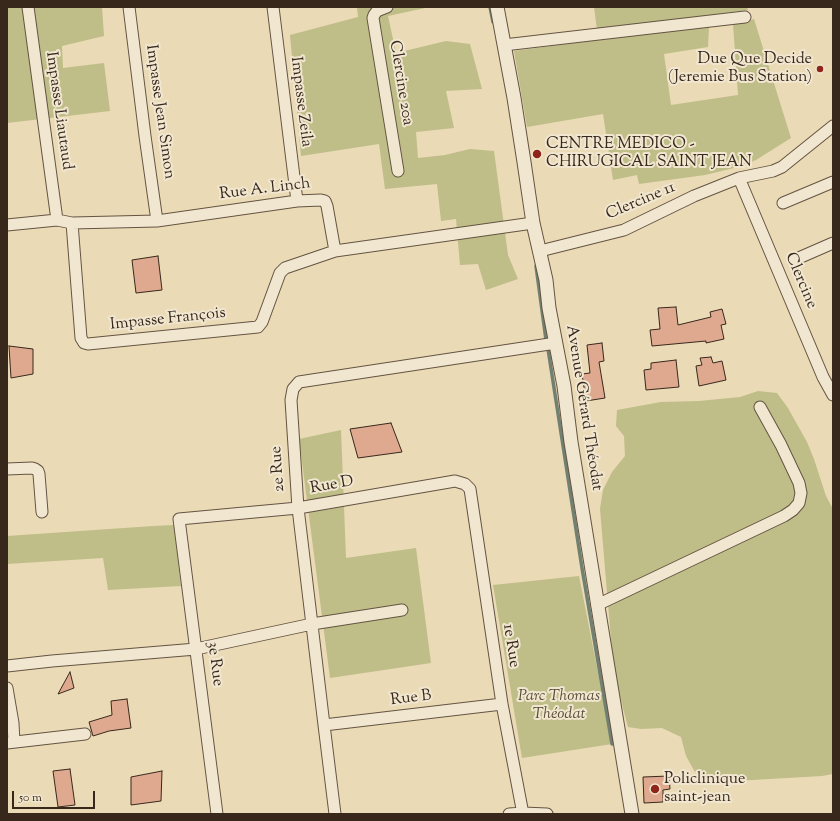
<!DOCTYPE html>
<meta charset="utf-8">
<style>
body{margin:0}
#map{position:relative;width:840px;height:821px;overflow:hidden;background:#eadab6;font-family:"Sorts Mill Goudy",serif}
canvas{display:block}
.frame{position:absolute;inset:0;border:8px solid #38281c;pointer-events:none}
.scale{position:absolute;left:12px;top:791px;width:83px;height:18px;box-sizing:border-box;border:2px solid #38281c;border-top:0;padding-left:5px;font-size:12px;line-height:14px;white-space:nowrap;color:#38281c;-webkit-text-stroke:3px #f1e7d0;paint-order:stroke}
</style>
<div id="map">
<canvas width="840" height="821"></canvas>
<div class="frame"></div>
<div class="scale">50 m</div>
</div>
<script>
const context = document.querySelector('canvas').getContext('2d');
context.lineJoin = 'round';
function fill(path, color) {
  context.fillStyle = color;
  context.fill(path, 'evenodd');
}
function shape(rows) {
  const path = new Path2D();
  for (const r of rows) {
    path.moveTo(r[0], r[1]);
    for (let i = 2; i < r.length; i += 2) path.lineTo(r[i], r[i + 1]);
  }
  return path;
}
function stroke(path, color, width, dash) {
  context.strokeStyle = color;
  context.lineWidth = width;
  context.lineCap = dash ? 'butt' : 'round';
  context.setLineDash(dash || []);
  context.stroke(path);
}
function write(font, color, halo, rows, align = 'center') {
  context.font = font + ' "Sorts Mill Goudy",serif';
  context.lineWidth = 4;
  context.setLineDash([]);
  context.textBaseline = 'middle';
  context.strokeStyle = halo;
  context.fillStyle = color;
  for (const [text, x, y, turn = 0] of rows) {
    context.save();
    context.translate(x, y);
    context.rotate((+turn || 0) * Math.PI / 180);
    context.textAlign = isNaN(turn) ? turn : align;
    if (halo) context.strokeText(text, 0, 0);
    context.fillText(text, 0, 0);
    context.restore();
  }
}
fill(shape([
 [7,7,102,7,104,36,62,46,63,68,104,63,110,111,7,123],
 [357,7,430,7,388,16,396,53,446,41,470,44,482,89,446,91,454,128,416,132,418,158,445,155,470,149,494,151,508,255,518,279,486,290,478,264,460,265,456,219,441,221,437,184,385,189,379,144,301,156,290,35,358,17],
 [594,7,747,7,748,10,597,30],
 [754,19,791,138,756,160,738,167,705,175,639,184,637,175,613,180,603,114,527,127,514,51,589,41,709,27,708,47,664,54,671,105,738,95,733,24],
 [758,391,777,393,788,408,807,442,814,459,826,496,833,509,833,774,822,776,717,782,696,774,686,756,681,737,662,728,641,729,628,727,619,693,612,652,600,509,603,490,612,472,625,456,624,436,616,426,617,410,661,402,699,401,740,397],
 [341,430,346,558,416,548,431,663,330,678,299,439],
 [174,525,181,586,108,590,103,558,7,564,7,536,153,526],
 [579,576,612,744,522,758,493,585]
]), '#bfbd88');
stroke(shape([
 [490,7,493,22],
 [536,266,546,340],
 [548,349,582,568,612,744]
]), '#728071', 3.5);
const building = shape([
 [158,256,162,290,136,293,132,260,158,256],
 [676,307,678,325,711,317,710,312,722,309,726,324,721,325,724,339,706,343,706,341,652,346,650,330,660,329,658,308,676,307],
 [602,343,604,361,599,362,605,398,586,401,582,374,590,373,587,345,602,343],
 [9,346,33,349,33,374,11,378,9,346],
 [711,357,713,363,722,361,726,380,699,386,696,366,702,365,700,358,711,357],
 [676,360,679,387,646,390,644,370,651,369,651,363,676,360],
 [391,423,402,452,358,458,350,429,391,423],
 [70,672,74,688,58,694,70,672],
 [127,699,131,728,109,731,93,736,89,722,112,715,111,701,127,699],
 [70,769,75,805,58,807,53,771,70,769],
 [162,771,161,801,131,805,131,777,162,771],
 [669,776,670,789,663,790,663,802,644,803,643,777,669,776]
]);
fill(building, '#dea98f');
stroke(building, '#38281c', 1);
const minor = shape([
 [28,7,57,220],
 [129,7,145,136,157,221],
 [273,7,297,201],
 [387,7,377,11,374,15,373,18,398,171],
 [504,45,745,17],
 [739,178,823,377,833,395],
 [783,203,833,182],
 [72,223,81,338,84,343,88,344,258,327,262,322,280,273,285,268,335,251],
 [7,225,57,220,72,223,157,221,297,201,321,200,325,201,327,206,335,251,533,223],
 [540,251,624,230,694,196,739,178,773,171,782,167,833,126],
 [794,260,833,243],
 [7,469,32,468,35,469,38,471,39,474,42,512],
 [597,605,784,516,793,510,799,503,801,493,799,483,781,445,760,407],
 [7,666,52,661,196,649,312,624,402,610],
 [7,688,13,723,14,742],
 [324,725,502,704],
 [7,743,85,734],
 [217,814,179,519,298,508,455,481,465,484,470,489,502,704,523,814],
 [335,814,324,725,298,508,291,400,293,389,299,382,556,343],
 [509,814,523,813,547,814]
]);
const tertiary = shape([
 [497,7,514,98,524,162,533,223,546,280,549,308,564,386,571,442,632,814]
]);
stroke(minor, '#645442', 13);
stroke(tertiary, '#645442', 15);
stroke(minor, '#f1e7d0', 11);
stroke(tertiary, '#f1e7d0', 13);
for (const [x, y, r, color] of [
 [820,69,4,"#8f2418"],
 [537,154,5,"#8f2418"],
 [655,789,5,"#8f2418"]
]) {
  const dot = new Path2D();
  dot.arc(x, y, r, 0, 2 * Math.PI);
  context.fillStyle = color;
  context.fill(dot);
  stroke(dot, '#f1e7d0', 1.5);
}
write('16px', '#38281c', '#f1e7d0', [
 ["Due Que Decide",812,60,"right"],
 ["(Jeremie Bus Station)",812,78,"right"],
 ["CENTRE MEDICO -",546,145],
 ["CHIRUGICAL SAINT JEAN",546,163],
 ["Policlinique",664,780],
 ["saint-jean",664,798]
], 'left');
write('16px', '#38281c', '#f1e7d0', [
 ["Clercine 20a",400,83,81],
 ["Impasse Zeila",300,102,83],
 ["Impasse Liautaud",58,111,82],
 ["Impasse Jean Simon",159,112,82],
 ["Rue A. Linch",265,190,-7],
 ["Clercine 11",641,202,-23],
 ["Clercine",800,281,67],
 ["Impasse François",168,320,-6],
 ["Avenue Gérard Théodat",583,408,81],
 ["2e Rue",279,469,-94],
 ["Rue D",332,486,-10],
 ["1e Rue",510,646,81],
 ["3e Rue",214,664,83],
 ["Rue B",411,699,-7]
]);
write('italic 16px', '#5a4d37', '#f1e7d0', [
 ["Parc Thomas",559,697],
 ["Théodat",559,715]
]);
</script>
